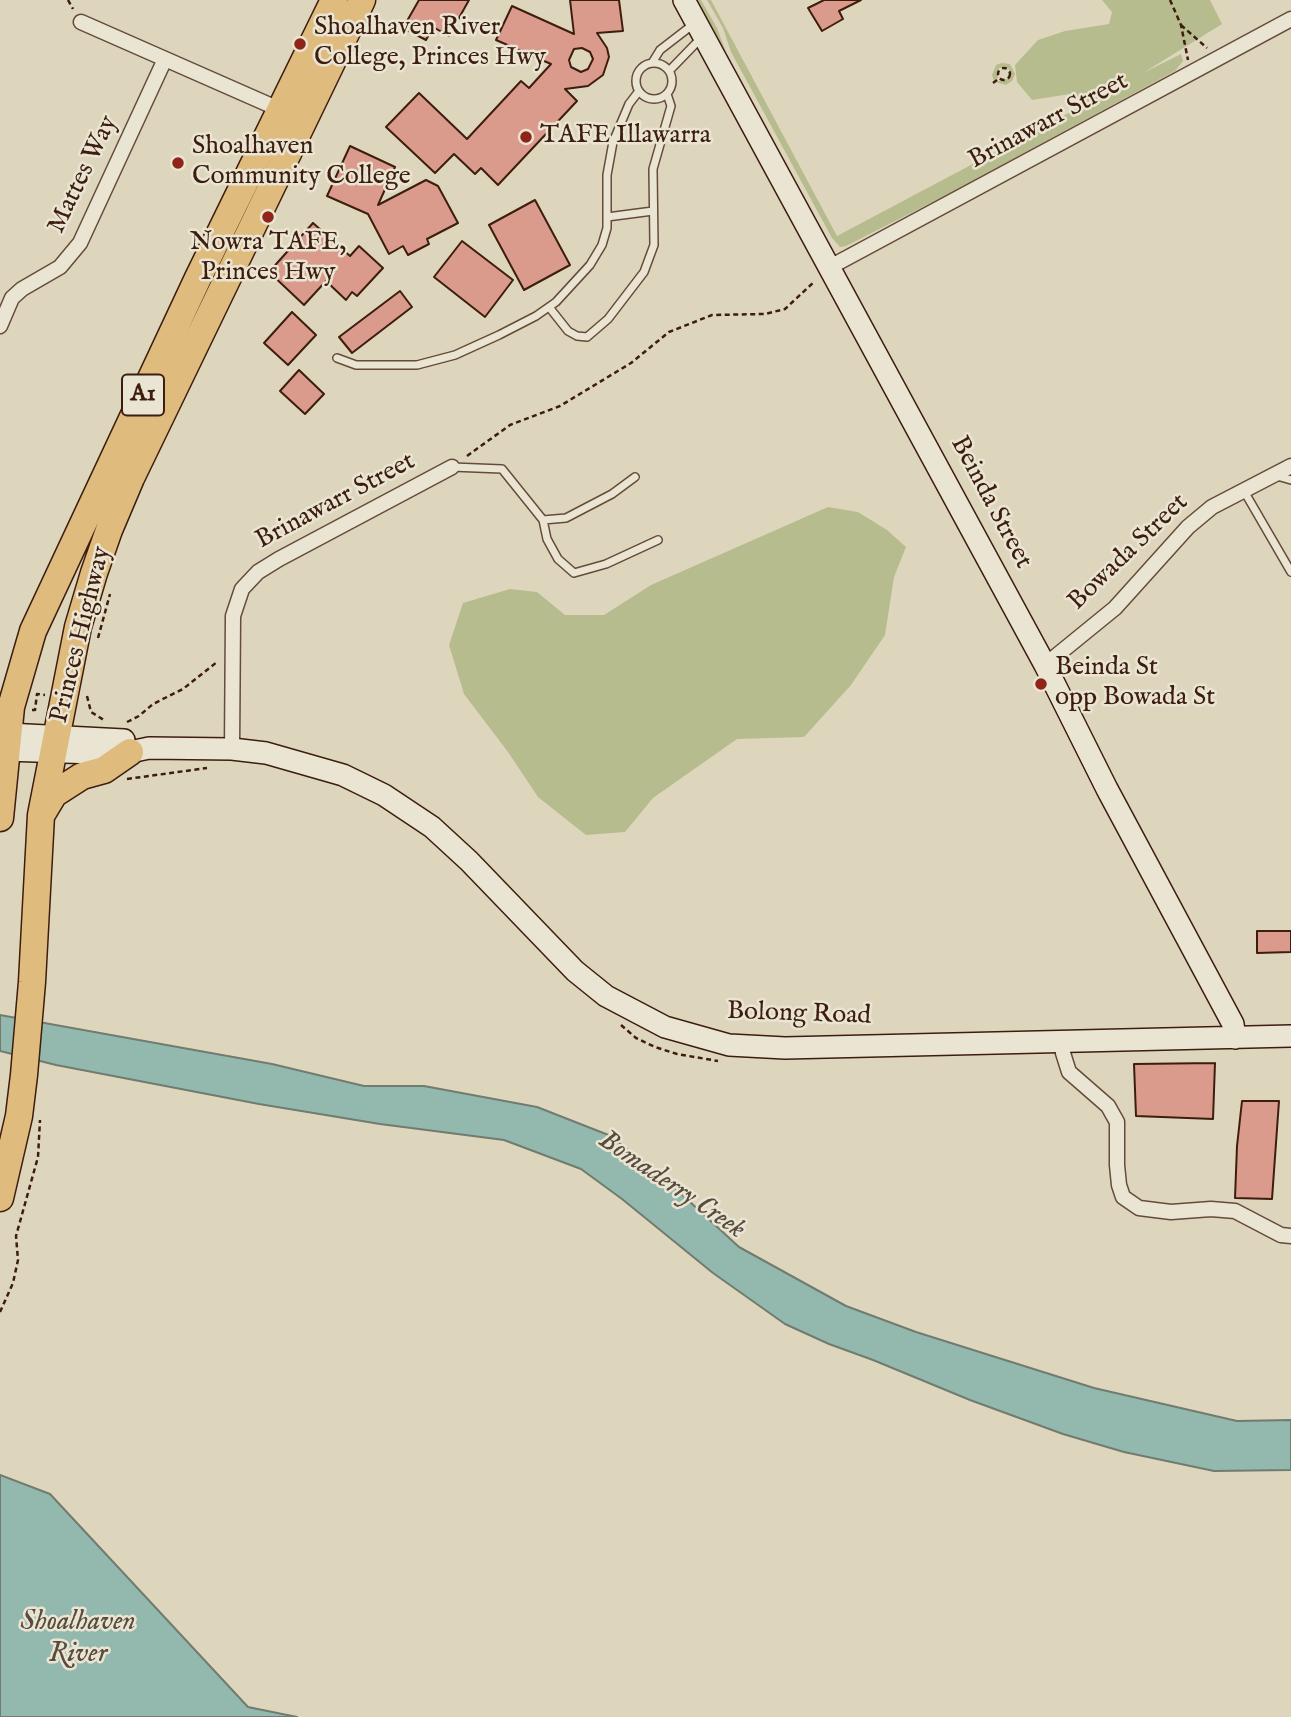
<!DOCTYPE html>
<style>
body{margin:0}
canvas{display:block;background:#ded6bc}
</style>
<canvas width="1291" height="1717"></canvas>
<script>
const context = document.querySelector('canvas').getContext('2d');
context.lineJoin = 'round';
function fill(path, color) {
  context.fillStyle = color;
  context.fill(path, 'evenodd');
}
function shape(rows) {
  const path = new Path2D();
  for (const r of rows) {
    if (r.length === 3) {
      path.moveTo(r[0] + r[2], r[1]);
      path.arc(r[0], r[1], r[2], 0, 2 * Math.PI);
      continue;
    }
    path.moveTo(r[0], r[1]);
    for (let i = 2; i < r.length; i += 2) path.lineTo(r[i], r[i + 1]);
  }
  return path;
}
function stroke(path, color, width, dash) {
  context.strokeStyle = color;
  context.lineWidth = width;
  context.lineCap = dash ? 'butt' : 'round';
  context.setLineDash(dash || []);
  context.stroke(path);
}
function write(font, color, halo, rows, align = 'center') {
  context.font = font + ' "IM FELL English",serif';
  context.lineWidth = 5;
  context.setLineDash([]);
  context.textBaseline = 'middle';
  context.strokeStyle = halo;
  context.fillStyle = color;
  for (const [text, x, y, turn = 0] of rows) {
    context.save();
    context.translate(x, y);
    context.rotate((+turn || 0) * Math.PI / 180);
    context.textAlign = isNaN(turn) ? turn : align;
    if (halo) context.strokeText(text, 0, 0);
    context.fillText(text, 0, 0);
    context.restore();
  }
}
fill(shape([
 [696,0,701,0,717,28,726,52],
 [707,0,711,0,837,236,1084,105,1070,94,1032,100,1017,82,1015,65,1038,40,1065,31,1109,24,1112,12,1102,0,1210,0,1222,24,1143,73,1181,54,1183,61,1175,71,952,192,846,246,840,247,832,238,731,52,723,28],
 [1002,63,1010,64,1015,74,1012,81,1006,85,996,82,1010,78,1011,73,1007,67,999,68,997,72,998,78,994,81,992,75,996,65],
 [828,507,858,512,887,530,906,547,894,577,885,635,851,685,804,737,737,739,653,798,625,832,586,835,538,797,508,752,464,694,449,645,463,603,510,589,537,592,565,615,604,615,651,585]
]), '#b6bc8d');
const water = shape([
 [0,1015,272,1064,364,1086,424,1086,537,1107,611,1136,676,1189,739,1247,846,1306,916,1332,1094,1388,1237,1421,1291,1420,1291,1470,1214,1471,1124,1452,1063,1434,970,1400,873,1360,829,1344,785,1324,713,1273,622,1199,581,1169,504,1140,380,1124,259,1104,56,1065,0,1051,0,1015],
 [0,1475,50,1494,248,1707,297,1717,0,1717,0,1475]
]);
fill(water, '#93b9af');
stroke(water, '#717b6f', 2);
const building = shape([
 [419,0,469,0,449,36,433,27,426,40,403,28,419,0],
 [570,0,619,0,623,31,597,33,607,48,609,57,603,75,588,86,565,89,577,101,498,185,481,168,475,174,454,154,435,173,386,127,419,93,467,139,521,81,529,88,551,64,496,40,512,6,574,34,570,0],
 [582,48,590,52,593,59,588,69,581,72,571,67,569,60,574,49,582,48],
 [824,0,861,0,839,11,843,19,822,31,808,8,824,0],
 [350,146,395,167,378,205,426,180,438,186,458,223,427,239,429,244,408,255,403,246,389,254,368,214,327,196,350,146],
 [535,200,570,265,524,290,489,225,535,200],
 [313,223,350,256,359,246,383,268,357,296,352,292,346,300,326,281,304,305,269,272,313,223],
 [462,241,513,280,485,317,434,277,462,241],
 [400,291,412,307,352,353,339,337,400,291],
 [292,312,316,335,288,365,264,343,292,312],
 [299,370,324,394,305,414,280,391,299,370],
 [1257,931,1291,931,1291,952,1257,953,1257,931],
 [1215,1063,1213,1119,1136,1116,1134,1064,1215,1063],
 [1242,1101,1279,1101,1272,1199,1235,1198,1237,1146,1242,1101]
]);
fill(building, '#da9b8c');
stroke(building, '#3d1d0e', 2);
const lane = shape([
 [652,63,660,50,695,23],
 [654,81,18],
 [669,71,702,37],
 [607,217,653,211],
 [549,307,568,331,577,336,587,337,608,319,644,272,654,245,653,169,671,106,667,94],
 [337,358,356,365,417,365,455,355,499,335,536,316,556,302,590,265,602,245,607,228,607,175,613,142,629,104,639,91],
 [452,467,502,469,543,520,566,518,612,494,635,477],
 [1277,476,1291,480],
 [1244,491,1291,572],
 [543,520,547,539,558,559,574,573,606,564,658,540]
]);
const street = shape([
 [81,22,281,110,286,108],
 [830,267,1291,19],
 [0,326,12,298,22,289,60,267,80,243,165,59],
 [1045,665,1115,608,1188,527,1212,507,1291,466],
 [232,749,233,616,242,589,258,572,279,559,452,467],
 [1062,1040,1063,1053,1069,1072,1108,1106,1117,1122,1117,1165,1119,1185,1123,1197,1139,1208,1171,1212,1211,1209,1235,1211,1281,1235,1291,1236]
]);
const secondary = shape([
 [684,0,1045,665,1107,789,1233,1024,1235,1038],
 [8,734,124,740],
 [6,750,94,753,130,752,149,748,232,749,266,753,343,775,384,795,432,827,469,861,575,971,606,996,665,1027,729,1045,785,1048,1291,1036]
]);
const highway = shape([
 [42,814,54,794,82,776,104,770,130,752],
 [0,818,11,707,33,631,198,278,334,0],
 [0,1198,19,1116,24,1075,32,982,41,815,78,627,94,573,109,530,131,478,362,0]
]);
stroke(lane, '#654b3a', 10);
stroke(street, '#654b3a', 17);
stroke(secondary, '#3d1d0e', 24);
stroke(highway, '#3d1d0e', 29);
stroke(shape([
 [68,0,73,9],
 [1170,0,1181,25,1188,60],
 [1181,25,1207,48],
 [1004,74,6],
 [993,83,1000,78],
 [467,456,510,425,560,406,631,363,669,332,712,315,765,314,785,309,815,281],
 [98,638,110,594],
 [87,696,91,712,104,720],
 [32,710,35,710,37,694,45,695],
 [127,722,139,716,153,704,183,689,217,662],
 [127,779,207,768],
 [621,1025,636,1038,655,1047,677,1054,718,1061],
 [0,1312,13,1283,18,1260,16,1236,38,1157,40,1120]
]), '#3d1d0e', 2.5, [5, 3.5]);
stroke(lane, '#eae4d3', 7);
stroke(street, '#eae4d3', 14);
stroke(secondary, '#eae4d3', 21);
stroke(highway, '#dfbb7e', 26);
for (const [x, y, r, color] of [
 [300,44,7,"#8f2418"],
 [526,137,7,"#8f2418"],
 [178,163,7,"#8f2418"],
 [268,217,7,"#8f2418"],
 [1041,684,7,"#8f2418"]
]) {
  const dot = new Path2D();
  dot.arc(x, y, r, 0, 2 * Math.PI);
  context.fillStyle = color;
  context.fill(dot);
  stroke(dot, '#eae4d3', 2.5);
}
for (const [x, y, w] of [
 [143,395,42]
]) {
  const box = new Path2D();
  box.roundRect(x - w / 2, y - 20.5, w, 41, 5);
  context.fillStyle = '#eae4d3';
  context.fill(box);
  stroke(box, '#3d1d0e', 2);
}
write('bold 24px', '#3d1d0e', null, [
 ["A1",143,395]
]);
write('26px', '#3d1d0e', '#eae4d3', [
 ["Shoalhaven River",314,29],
 ["College, Princes Hwy",314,59],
 ["TAFE Illawarra",540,137],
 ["Shoalhaven",192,148],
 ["Community College",192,178],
 ["Nowra TAFE,",268,244,"center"],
 ["Princes Hwy",268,274,"center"],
 ["Beinda St",1055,669],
 ["opp Bowada St",1055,699]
], 'left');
write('26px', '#3d1d0e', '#eae4d3', [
 ["Brinawarr Street",1049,122,-28],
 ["Mattes Way",84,175,-64],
 ["Brinawarr Street",336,502,-28],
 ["Beinda Street",990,503,62],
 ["Bowada Street",1129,553,-44],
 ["Princes Highway",82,635,-76],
 ["Bolong Road",799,1015,2]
]);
write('italic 28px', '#574c3e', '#eae4d3', [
 ["Bomaderry Creek",671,1186,34],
 ["Shoalhaven",78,1623],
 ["River",78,1655]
]);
</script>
